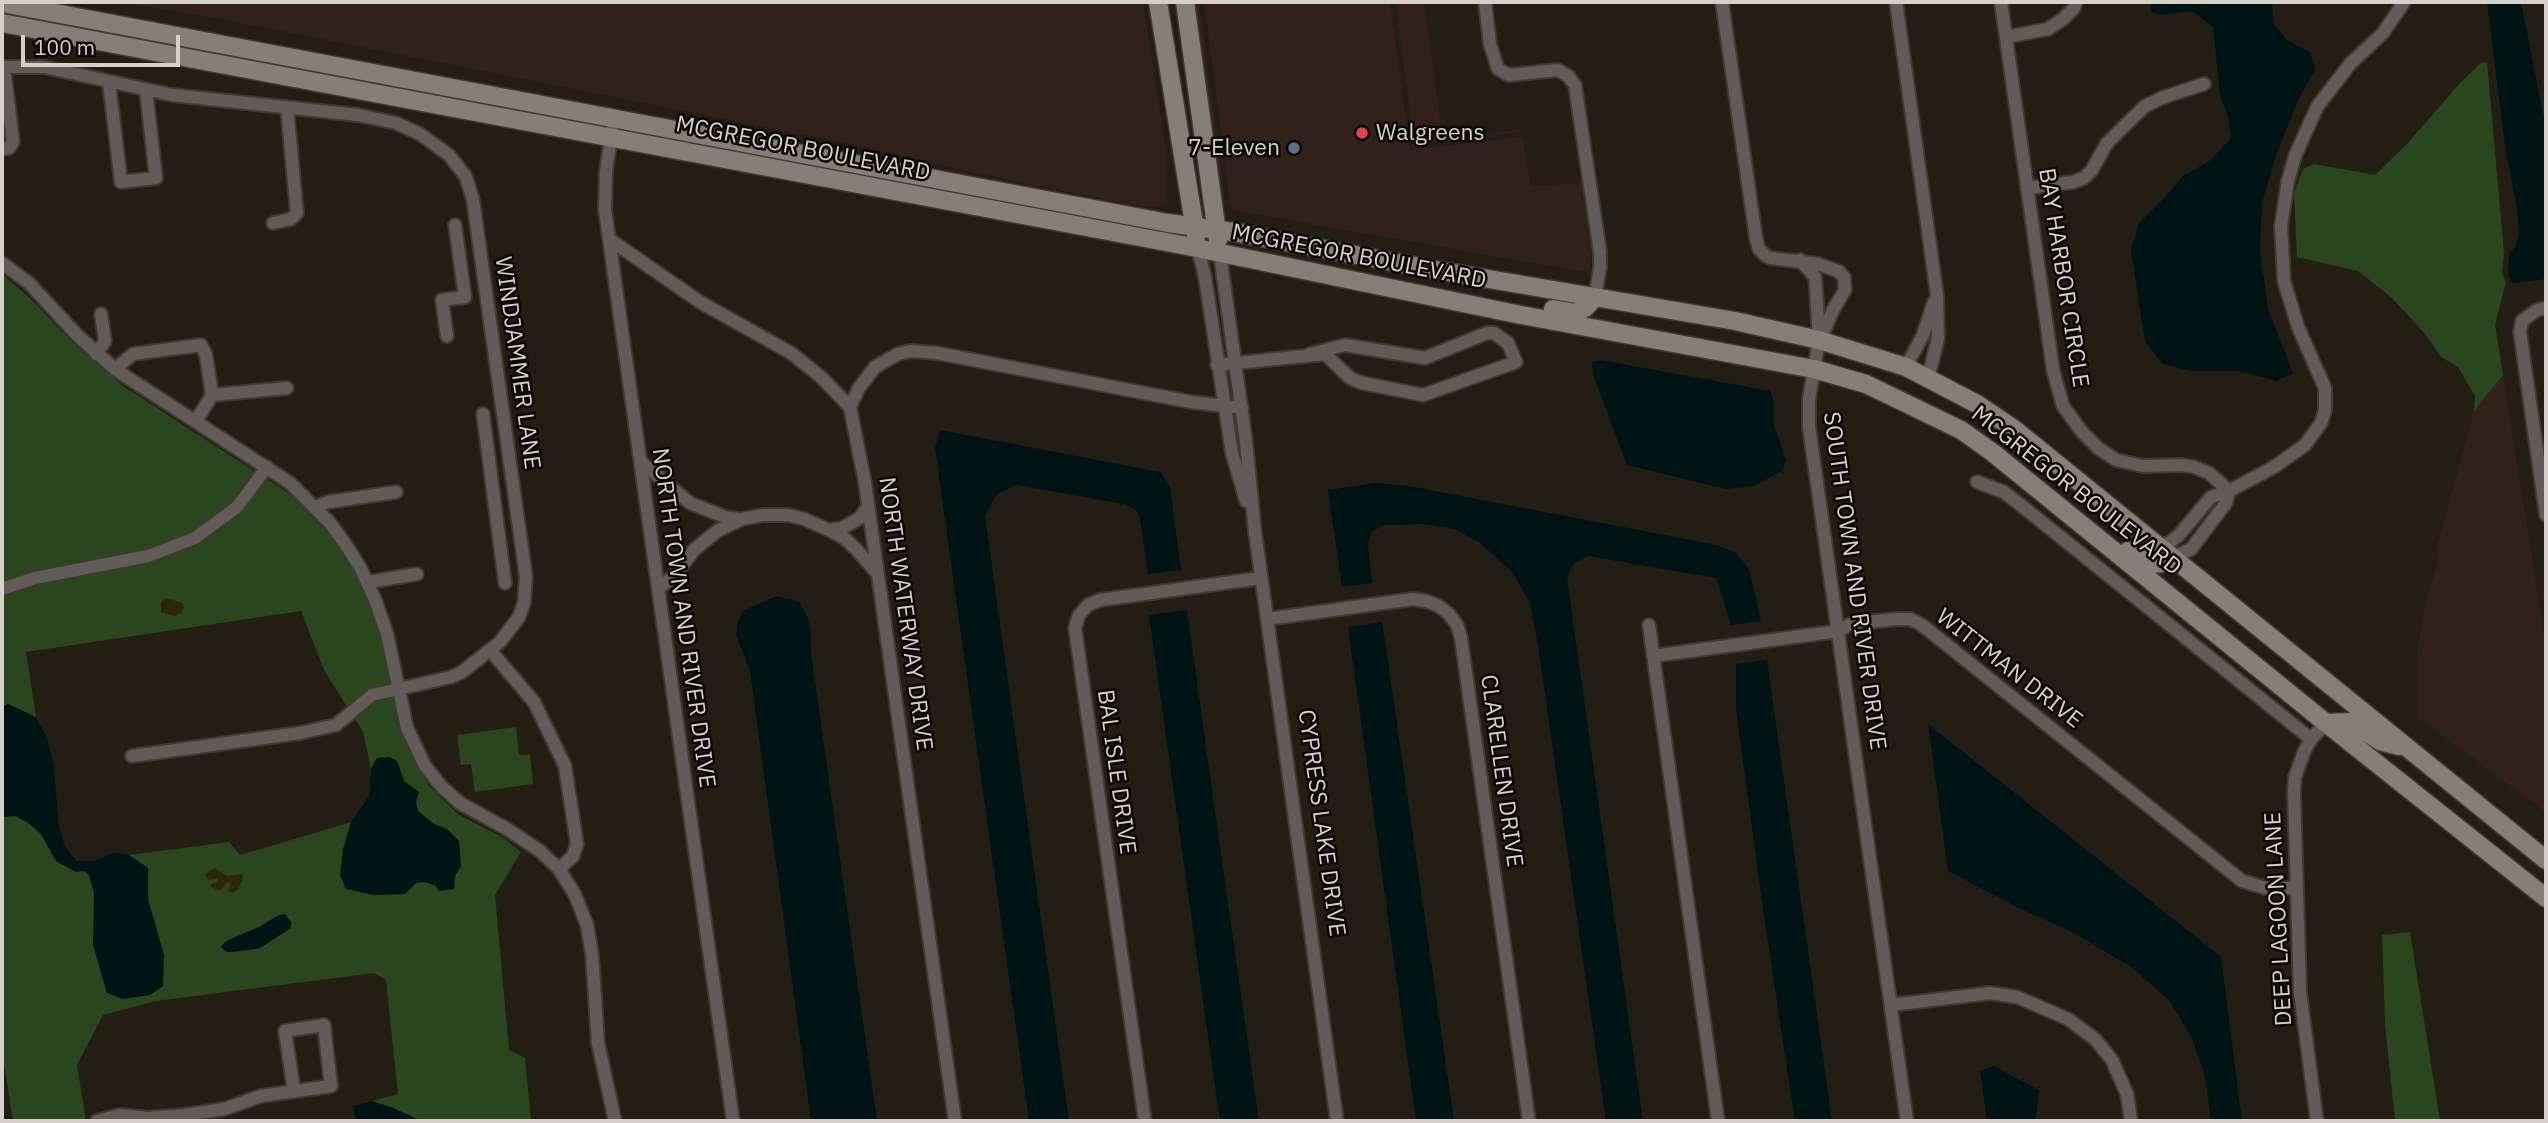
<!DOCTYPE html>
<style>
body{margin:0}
#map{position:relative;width:2548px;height:1123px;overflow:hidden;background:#241d13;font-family:"IBM Plex Sans",sans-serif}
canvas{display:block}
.frame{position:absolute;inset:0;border:4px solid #d5d0ca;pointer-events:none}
.scale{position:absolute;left:21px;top:35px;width:159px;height:32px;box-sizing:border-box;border:4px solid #d5d0ca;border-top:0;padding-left:9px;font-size:21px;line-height:24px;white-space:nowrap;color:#d5d0ca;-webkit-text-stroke:5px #0b0805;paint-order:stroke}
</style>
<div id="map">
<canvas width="2548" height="1123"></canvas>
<div class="frame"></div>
<div class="scale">100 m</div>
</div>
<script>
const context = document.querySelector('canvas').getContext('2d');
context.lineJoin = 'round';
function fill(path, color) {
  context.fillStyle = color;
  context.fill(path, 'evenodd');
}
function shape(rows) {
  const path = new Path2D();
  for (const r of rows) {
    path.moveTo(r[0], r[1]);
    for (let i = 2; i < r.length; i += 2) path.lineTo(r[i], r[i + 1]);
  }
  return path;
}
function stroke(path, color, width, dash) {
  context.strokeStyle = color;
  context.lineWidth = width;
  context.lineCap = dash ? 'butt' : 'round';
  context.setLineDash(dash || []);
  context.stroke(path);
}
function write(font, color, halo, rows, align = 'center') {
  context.font = font + ' "IBM Plex Sans",sans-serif';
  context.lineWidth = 5;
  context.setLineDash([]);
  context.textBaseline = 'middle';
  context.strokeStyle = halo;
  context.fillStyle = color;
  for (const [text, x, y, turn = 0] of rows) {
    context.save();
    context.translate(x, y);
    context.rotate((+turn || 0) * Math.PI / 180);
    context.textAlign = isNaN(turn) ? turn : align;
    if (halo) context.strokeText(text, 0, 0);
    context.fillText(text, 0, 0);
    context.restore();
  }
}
fill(shape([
 [119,2,1143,2,1167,157,1167,198,1158,207,1144,207,976,173,860,146,231,21],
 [1193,2,1199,2,1226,206,1224,205],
 [1204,2,1390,2,1410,150,1522,137,1531,186,1582,183,1591,248,1590,273,1231,210],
 [1396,2,1424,2,1443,140,1519,130,1520,132,1414,145],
 [2503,375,2546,646,2546,812,2417,717,2417,654,2427,596,2437,566,2438,543,2474,411]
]), '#32201b');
fill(shape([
 [2487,62,2504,253,2502,273,2506,282,2495,325,2503,375,2474,411,2475,396,2458,367,2441,357,2426,335,2392,298,2358,271,2297,257,2294,193,2303,169,2314,164,2375,175,2407,144,2460,83,2481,63],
 [2,274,29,297,72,342,123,386,293,496,330,535,352,566,373,609,385,656,399,727,429,786,459,815,504,838,521,852,495,895,509,1050,525,1058,531,1121,355,1121,353,1106,398,1094,386,980,374,973,156,1001,103,1015,77,1065,86,1121,13,1121,2,1051],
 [301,611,324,670,363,732,371,769,369,796,352,822,240,855,229,842,129,855,115,852,93,861,77,861,65,846,59,826,54,765,46,735,36,717,26,652],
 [516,727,519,755,530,755,533,784,475,792,471,764,461,765,457,735],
 [2410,932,2440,1121,2395,1121,2385,1024,2382,935]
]), '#2a461f');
fill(shape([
 [166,598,183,603,184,608,181,614,175,616,161,612,161,602],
 [215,868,227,876,242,874,243,880,237,890,232,893,228,891,230,884,228,882,220,891,211,887,211,884,218,882,218,878,208,880,205,874]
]), '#2d2504');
fill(shape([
 [2150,2,2272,2,2274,25,2287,40,2311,53,2315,70,2299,98,2276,155,2262,202,2260,250,2268,309,2293,373,2277,381,2239,371,2192,371,2163,364,2145,342,2131,250,2139,223,2167,195,2182,177,2211,160,2231,138,2228,116,2220,95,2213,27,2192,11,2161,15,2151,12],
 [2487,2,2521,2,2546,130,2546,279,2512,283,2508,274,2509,253,2515,247,2519,235,2517,208,2506,152],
 [1600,360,1770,391,1774,402,1774,425,1786,460,1782,471,1754,486,1726,489,1627,465,1593,374,1592,362],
 [940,430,1160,472,1170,487,1181,570,1148,574,1140,519,1137,511,1124,504,1017,485,1001,492,994,498,985,516,1069,1121,1029,1121,935,448],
 [1375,483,1409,486,1717,545,1736,553,1749,569,1761,621,1731,625,1716,578,1588,556,1573,564,1567,578,1643,1121,1606,1121,1537,638,1529,601,1512,572,1479,542,1454,529,1423,524,1385,525,1372,531,1368,543,1372,583,1342,587,1328,490],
 [777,596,799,602,809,620,811,631,811,653,877,1121,811,1121,750,671,736,635,738,620,744,610],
 [1187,610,1214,804,1259,1121,1220,1121,1204,1008,1149,615],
 [1382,622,1389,668,1454,1121,1416,1121,1348,627],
 [1767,660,1832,1121,1795,1121,1763,909,1736,710,1736,664],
 [8,704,36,717,46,735,54,765,59,826,65,846,77,861,93,861,115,852,129,855,148,868,148,899,164,955,163,986,150,995,123,999,107,993,93,945,94,893,89,875,84,871,76,872,56,861,41,834,27,822,15,816,2,817,2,707],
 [1928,724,2221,957,2242,1121,2211,1121,2205,1076,2192,1038,2169,1000,2131,967,2074,933,2017,907,1948,871],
 [390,757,397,761,404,781,419,792,416,802,418,811,434,824,447,829,459,841,461,866,455,876,454,889,439,891,436,886,425,882,416,883,405,894,374,895,346,889,340,875,343,849,351,822,369,796,371,769,377,758],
 [285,914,291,922,291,928,260,948,234,952,226,952,221,947,226,941,259,927,277,916],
 [1993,1066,2039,1090,2036,1121,1987,1121,1980,1071],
 [372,1101,393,1108,422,1121,355,1121,353,1106]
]), '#001315');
const minor = shape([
 [1485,2,1490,44,1498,69,1509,75,1558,70,1568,76,1575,85,1600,252,1600,268,1595,297],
 [1722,2,1756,238,1759,249,1766,256,1771,258,1818,264,1838,271,1844,277,1845,290,1833,310,1821,338],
 [1896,2,1937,295,1938,338,1928,379],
 [2001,2,2053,370,2063,406,2082,432,2098,448,2116,460,2143,466,2183,465,2194,467,2209,473,2229,491],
 [2006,37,2048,29,2063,19,2074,8,2076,2],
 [2,67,44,67,172,95,358,115,396,123,420,134,449,155,466,177,473,200,526,577,524,603,519,617,500,642,462,672,451,677,372,695,336,725,300,733,132,756],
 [109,82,121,182,156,178,146,90],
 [612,130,606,172,605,210,733,1121],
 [2,149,9,148,13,142,4,67],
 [2027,188,2073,182,2084,178,2092,170,2107,143,2145,106,2164,97,2204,84],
 [273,223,291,219,297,213,287,108],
 [609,239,700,302,791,353,821,377,850,407,865,483,955,1121],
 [1198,249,1205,277,1232,453,1246,501],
 [1220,254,1246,442,1255,532,1337,1121],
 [1800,260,1815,277,1816,288,1819,340,1809,399,1809,427,1907,1121],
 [2,263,29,283,78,336,116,370,290,483,330,523,346,545,361,569,376,602,387,634,407,728,425,766,442,787,460,803,507,829,540,851,559,869,575,895,587,925,592,954,598,1043,615,1121],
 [2546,308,2537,310,2522,321,2520,332,2546,515],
 [447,336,442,300,465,297,455,225],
 [96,354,105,341,101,314],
 [1217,365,1325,354,1350,378,1362,383,1423,395,1516,362,1508,343,1494,333,1487,333,1425,358,1345,345,1310,354],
 [1906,367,1923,335,1934,302],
 [115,369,133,354,201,345,206,355,212,395,196,421],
 [212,395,287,388],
 [850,407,859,388,875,367,898,354,911,351,937,353,1191,402,1242,408],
 [483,414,505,583],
 [641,462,690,503,725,517,738,519],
 [1977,482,2004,492,2027,510,2311,739],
 [315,507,328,502,396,492],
 [829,530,842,528,860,518,868,506],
 [2158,547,2169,543,2179,535,2211,497,2229,491,2274,467,2305,445,2321,423,2325,410,2325,388,2298,327,2284,281,2281,226,2288,181,2295,156,2317,107,2350,64,2383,33,2404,2],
 [2172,558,2191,549,2226,503,2229,491],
 [368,582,417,574],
 [659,588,675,575,694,550,717,531,742,519,763,515,788,515,804,519,829,530,844,538,856,549,877,573],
 [2,589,35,578,148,556,195,538,237,507,267,467],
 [1267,619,1413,599,1426,601,1439,606,1449,614,1457,625,1461,638,1529,1121],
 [1649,625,1718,1121],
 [490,650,534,702,565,766,577,844,573,856,559,869],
 [1653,656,1839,631,1850,624,1897,619,1910,619,1922,625,2242,881,2266,888,2296,888],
 [1891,1005,1990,993,2017,997,2068,1019,2095,1039,2112,1060,2127,1094,2131,1121],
 [97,1121,120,1115,147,1118,185,1115,224,1109,261,1096,331,1086,324,1025,285,1031,294,1091],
 [1145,1121,1075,628,1079,615,1088,605,1100,600,1261,578],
 [2317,1121,2300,992,2294,792,2295,777,2304,752,2311,739,2326,723]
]);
const secondary = shape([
 [1158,2,1196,236],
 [1185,2,1218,240],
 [2,3,1168,223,1233,232,1436,270,1735,321,1819,340,1906,367,1977,404,2014,429,2546,860],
 [2,23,1182,245,1516,314,1814,369,1866,384,1961,430,1992,452,2326,723,2546,898],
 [1553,309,1576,313,1585,308,1595,297],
 [2128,551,2151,564,2163,563,2172,558],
 [2326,723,2350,722,2380,741,2399,746]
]);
stroke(minor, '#403a30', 16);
stroke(secondary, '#403a30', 21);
stroke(minor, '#615c57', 12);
stroke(secondary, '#867f78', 18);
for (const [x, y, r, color] of [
 [1362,133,7,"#e0444e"],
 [1294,148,7,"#5c6f8a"]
]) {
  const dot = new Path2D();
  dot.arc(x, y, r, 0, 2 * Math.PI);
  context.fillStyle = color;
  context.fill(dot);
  stroke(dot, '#0b0805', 2.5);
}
write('23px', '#d5d0ca', '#0b0805', [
 ["Walgreens",1376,133],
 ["7-Eleven",1280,148,"right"]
], 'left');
write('23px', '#d5d0ca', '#0b0805', [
 ["MCGREGOR BOULEVARD",803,149,11],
 ["MCGREGOR BOULEVARD",1359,257,11],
 ["BAY HARBOR CIRCLE",2063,278,81],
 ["WINDJAMMER LANE",517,363,82],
 ["MCGREGOR BOULEVARD",2076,491,38],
 ["SOUTH TOWN AND RIVER DRIVE",1854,581,82],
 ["NORTH WATERWAY DRIVE",905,614,82],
 ["NORTH TOWN AND RIVER DRIVE",683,618,82],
 ["WITTMAN DRIVE",2009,669,38],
 ["CLARELLEN DRIVE",1501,771,82],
 ["BAL ISLE DRIVE",1116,772,82],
 ["CYPRESS LAKE DRIVE",1321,823,82],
 ["DEEP LAGOON LANE",2279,919,-93]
]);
</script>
